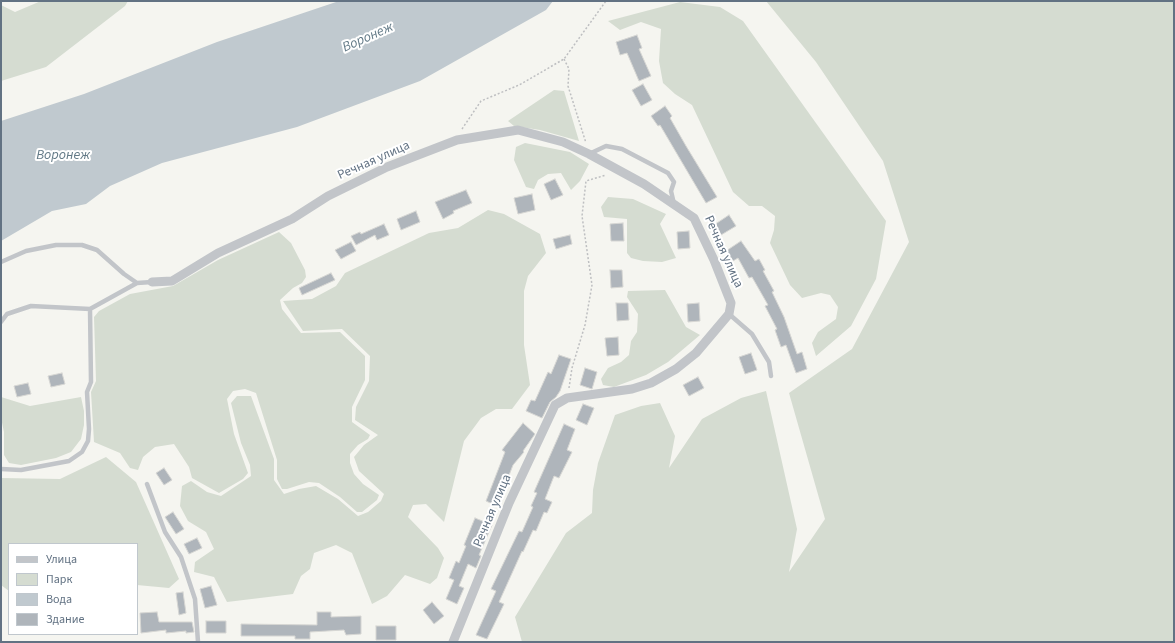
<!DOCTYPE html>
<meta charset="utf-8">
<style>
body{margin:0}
#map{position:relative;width:1175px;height:643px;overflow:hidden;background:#f5f5f0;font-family:"Source Sans 3",sans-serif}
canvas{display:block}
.frame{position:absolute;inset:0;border:2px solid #627283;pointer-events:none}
.legend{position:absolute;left:8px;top:543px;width:130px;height:92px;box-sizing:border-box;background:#fff;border:1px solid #c0c7cd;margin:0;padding:5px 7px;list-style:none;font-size:12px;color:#627283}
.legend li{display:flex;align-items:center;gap:8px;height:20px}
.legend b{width:20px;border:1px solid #c0c7cd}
</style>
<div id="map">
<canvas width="1175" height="643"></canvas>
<div class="frame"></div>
<ul class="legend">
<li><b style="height:5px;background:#c2c5c9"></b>Улица</li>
<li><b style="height:11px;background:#d5dcd1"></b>Парк</li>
<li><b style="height:11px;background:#c0c9cf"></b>Вода</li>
<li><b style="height:11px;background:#afb5bb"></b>Здание</li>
</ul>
</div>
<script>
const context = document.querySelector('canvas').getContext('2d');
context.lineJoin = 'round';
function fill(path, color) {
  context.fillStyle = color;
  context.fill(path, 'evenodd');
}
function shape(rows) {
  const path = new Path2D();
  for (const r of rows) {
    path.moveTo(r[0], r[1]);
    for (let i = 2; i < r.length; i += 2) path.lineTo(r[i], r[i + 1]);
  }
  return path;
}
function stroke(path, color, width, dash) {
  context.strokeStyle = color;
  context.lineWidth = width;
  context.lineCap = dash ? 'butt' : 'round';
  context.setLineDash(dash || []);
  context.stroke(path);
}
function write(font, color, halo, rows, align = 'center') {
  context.font = font + ' "Source Sans 3",sans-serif';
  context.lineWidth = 4;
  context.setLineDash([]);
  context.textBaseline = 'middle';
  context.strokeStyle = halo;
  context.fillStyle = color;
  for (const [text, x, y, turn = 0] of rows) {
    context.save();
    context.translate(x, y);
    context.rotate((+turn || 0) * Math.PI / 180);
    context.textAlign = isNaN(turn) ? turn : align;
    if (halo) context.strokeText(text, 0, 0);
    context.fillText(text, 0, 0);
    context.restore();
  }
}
fill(shape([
 [41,1,128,1,125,6,46,67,1,81,1,5,15,12],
 [766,1,1174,1,1174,642,522,642,515,617,566,533,592,513,593,490,598,463,615,415,641,406,660,403,675,436,669,468,702,419,741,398,766,391,797,529,789,572,825,519,789,393,852,349,909,242,883,161,816,62],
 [680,2,720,7,743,21,886,221,876,279,851,326,816,356,812,343,818,332,836,319,838,307,830,295,821,293,802,298,790,285,770,243,774,230,775,216,762,206,749,206,733,192,692,105,675,94,663,83,659,61,661,29,641,22,620,30,608,21],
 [554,90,564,91,579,141,540,130,514,126,508,121],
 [525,143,570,152,589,164,580,181,571,190,561,173,548,174,538,180,534,189,526,187,514,160,516,147],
 [608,197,633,199,666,214,660,224,676,258,662,262,643,261,631,258,627,253,627,219,604,217,601,207],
 [488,210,504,214,540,234,546,253,528,276,524,291,524,345,530,385,512,409,496,409,481,418,464,441,444,522,426,504,413,505,408,517,438,548,444,558,437,578,430,584,405,575,387,596,372,604,352,553,336,545,314,553,310,569,301,576,293,594,227,602,214,577,194,572,195,562,214,549,206,532,188,521,180,506,182,486,191,481,207,492,221,496,251,476,250,465,241,443,231,403,237,396,251,396,274,459,274,480,284,494,299,489,316,486,338,499,358,516,368,512,381,501,384,494,359,471,354,457,364,445,378,435,355,420,356,407,369,381,370,356,342,329,303,331,283,301,312,299,336,286,345,273,429,233,458,228],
 [279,232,291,243,305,270,306,277,302,283,293,288,280,300,282,309,301,333,340,332,365,356,365,380,352,407,352,422,370,435,368,439,358,445,350,454,350,463,354,474,363,484,379,495,377,500,362,512,357,512,340,497,319,483,309,482,287,489,282,489,277,479,277,460,256,393,245,389,233,391,227,399,234,434,248,473,243,479,219,493,192,478,189,467,174,444,155,447,143,457,138,470,130,468,120,453,94,442,91,392,96,381,94,317,99,311,130,294,173,286,218,260],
 [665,290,686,327,700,335,668,362,646,375,614,387,603,385,601,379,608,368,621,362,629,355,631,341,637,332,638,314,627,297,628,291],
 [1,397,30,406,81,397,84,411,84,425,81,439,71,452,56,458,21,465,9,463,4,455,4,432,1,418],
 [106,457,136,482,179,579,169,588,137,585,137,544,9,544,9,591,1,585,1,478,60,479]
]), '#d5dcd1');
fill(shape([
 [339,1,553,1,546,10,420,81,297,127,162,163,110,186,86,204,52,211,1,241,1,121,84,94,217,42]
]), '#c0c9cf');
const building = shape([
 [637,35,642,48,639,49,651,76,639,81,627,53,620,55,616,42,637,35],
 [643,84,652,100,641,106,632,90,643,84],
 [665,106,672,116,670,118,686,146,717,197,706,203,660,125,658,126,651,116,665,106],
 [555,179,563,195,551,200,544,184,555,179],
 [466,190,472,203,453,211,454,213,443,219,435,202,466,190],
 [532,194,535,210,518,214,514,198,532,194],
 [416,211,420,222,401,230,397,219,416,211],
 [729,215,736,226,721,235,714,225,729,215],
 [623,223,624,241,611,241,610,224,623,223],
 [384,224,389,235,377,240,375,235,356,245,351,236,360,232,361,234,384,224],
 [689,231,690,248,678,249,677,232,689,231],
 [570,235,572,244,556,249,553,239,570,235],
 [741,241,755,261,759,259,765,270,763,271,774,291,772,292,784,317,797,354,802,352,807,369,796,373,786,345,781,347,775,330,777,329,765,306,768,305,752,277,749,278,738,258,733,261,726,251,741,241],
 [351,242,356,251,341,259,335,250,351,242],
 [610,270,622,270,623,287,611,288,610,270],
 [331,273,335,280,302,295,299,288,331,273],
 [616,303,628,303,629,320,617,321,616,303],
 [699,303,700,321,688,322,687,304,699,303],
 [618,337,619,355,607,356,605,338,618,337],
 [751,353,757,370,745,374,739,357,751,353],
 [559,355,571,359,560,391,556,397,550,402,542,418,526,411,531,400,535,401,548,372,551,374,559,355],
 [585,368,597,372,592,389,580,385,585,368],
 [62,373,65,384,51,387,48,376,62,373],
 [698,377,704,388,689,396,683,385,698,377],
 [28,383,31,394,17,397,14,386,28,383],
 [583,404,594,408,587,425,576,420,583,404],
 [523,423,535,434,523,451,524,452,513,465,497,506,486,501,505,452,502,450,523,423],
 [564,424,575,429,567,450,572,452,559,478,554,476,545,499,552,502,547,513,544,512,536,531,533,530,523,552,522,551,499,602,504,604,487,639,476,635,496,591,491,589,519,531,522,532,533,507,531,506,537,493,534,492,564,424],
 [164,468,172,480,164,485,156,473,164,468],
 [173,512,184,529,176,534,165,517,173,512],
 [475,518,492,525,479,555,481,556,476,568,468,564,459,586,464,588,457,604,446,599,454,580,449,578,456,561,459,563,466,546,464,545,475,518],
 [197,538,202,548,189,554,184,544,197,538],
 [211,586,217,605,205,608,200,589,211,586],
 [183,592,186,613,179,615,176,593,183,592],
 [432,602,444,616,434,624,423,610,432,602],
 [157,612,159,622,192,622,194,632,186,633,186,631,166,633,166,630,141,633,140,613,157,612],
 [317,612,331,612,331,617,361,616,361,634,346,635,344,630,310,632,310,639,295,639,295,636,241,636,241,624,317,625,317,612],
 [206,621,226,621,226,633,206,633,206,621],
 [376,626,396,626,396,640,376,640,376,626]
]);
fill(building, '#afb5bb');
stroke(building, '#d6d6d3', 1);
stroke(shape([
 [564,59,569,69,568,86,586,143],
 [462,129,481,101,519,85,564,59,606,1],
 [569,388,572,368,585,325,592,285,582,216,586,181,606,175]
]), '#bebfc1', 1.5, [2, 2]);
stroke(shape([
 [589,154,606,146,622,149,668,173,674,182,671,191,674,204],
 [1,262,26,251,56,245,82,245,97,250,124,274,137,283,152,282],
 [729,314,752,334,769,362,771,376],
 [1,322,7,314,31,306,90,309,137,283],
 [1,469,21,470,69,461,82,452,88,441,89,429,87,392,91,382,90,309],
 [147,484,165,532,181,557,195,599,198,642]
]), '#c2c5c9', 4.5);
stroke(shape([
 [152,282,172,281,218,253,292,219,328,196,387,167,457,140,518,130,563,142,589,154,644,184,694,218,714,260,731,303,729,314,696,353,676,369,651,383,632,389,567,398,555,405,509,503,453,642]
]), '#c2c5c9', 9);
write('13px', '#627283', '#fff', [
 ["Речная улица",374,161,-24],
 ["Речная улица",723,252,66],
 ["Речная улица",493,511,-67]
]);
write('italic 14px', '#637a87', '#fff', [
 ["Воронеж",368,38,-24],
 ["Воронеж",63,156]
]);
</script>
